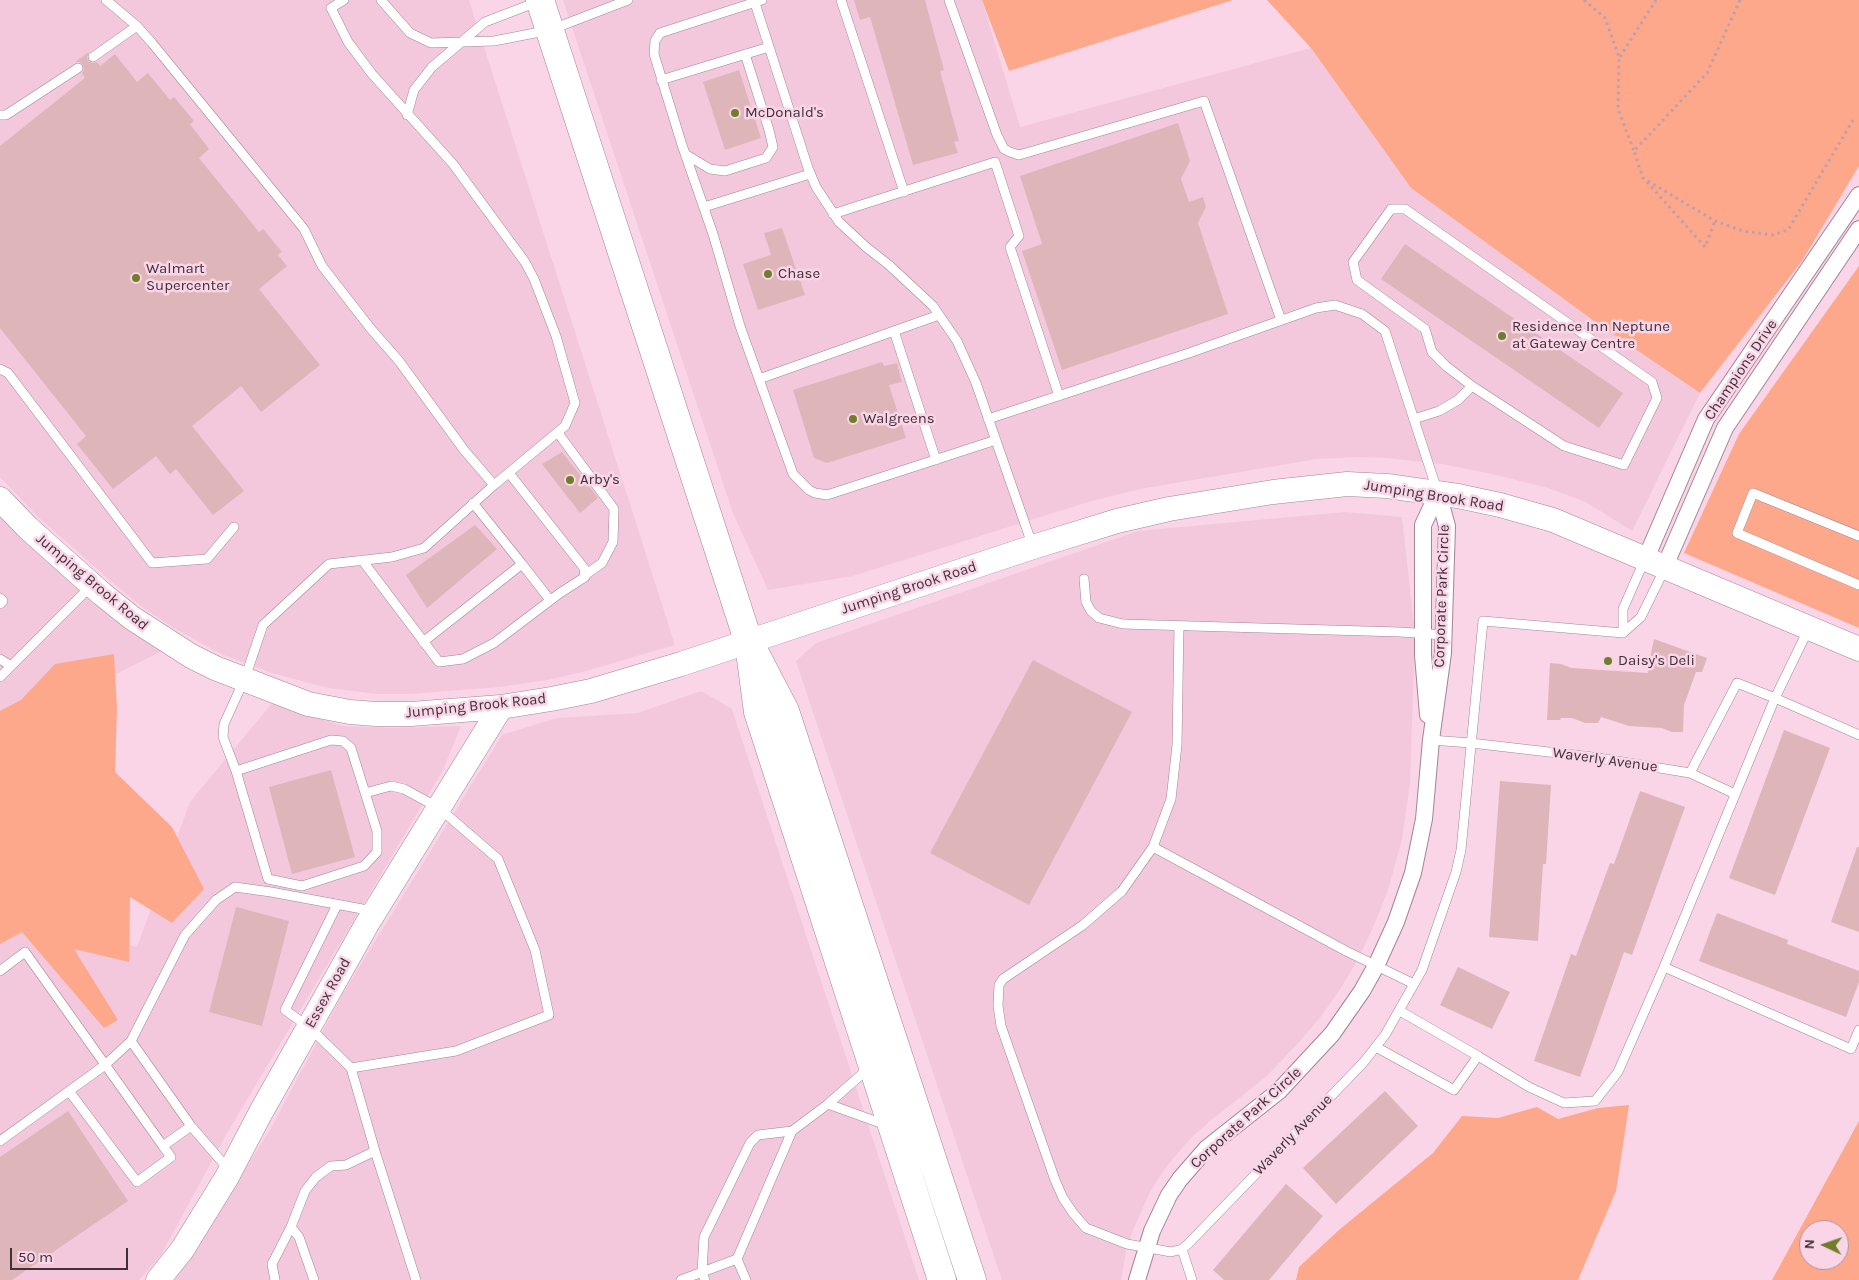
<!DOCTYPE html>
<style>
body{margin:0}
#map{position:relative;width:1859px;height:1280px;overflow:hidden;background:#f9d5e7;font-family:Karla,sans-serif}
canvas{display:block}
.north{position:absolute;left:1799px;top:1220px;width:50px;height:50px;box-sizing:border-box;background:#f9d5e7;border:1px solid #af93a1;border-radius:50%;rotate:273deg;font-size:14px;font-weight:700;line-height:20px;text-align:center;color:#3f3138}
.north::after{content:'';display:block;margin:auto;width:18px;height:22px;background:#707e2b;clip-path:polygon(50% 0,100% 100%,50% 72%,0 100%)}
.scale{position:absolute;left:10px;top:1248px;width:118px;height:22px;box-sizing:border-box;border:2px solid #3f3138;border-top:0;padding-left:6px;font-size:15px;line-height:18px;white-space:nowrap;color:#3f3138;-webkit-text-stroke:4px #f9d5e7;paint-order:stroke}
</style>
<div id="map">
<canvas width="1859" height="1280"></canvas>
<div class="north">N</div>
<div class="scale">50 m</div>
</div>
<script>
const context = document.querySelector('canvas').getContext('2d');
context.lineJoin = 'round';
function fill(path, color) {
  context.fillStyle = color;
  context.fill(path, 'evenodd');
}
function shape(rows) {
  const path = new Path2D();
  for (const r of rows) {
    path.moveTo(r[0], r[1]);
    for (let i = 2; i < r.length; i += 2) path.lineTo(r[i], r[i + 1]);
  }
  return path;
}
function stroke(path, color, width, dash) {
  context.strokeStyle = color;
  context.lineWidth = width;
  context.lineCap = dash ? 'butt' : 'round';
  context.setLineDash(dash || []);
  context.stroke(path);
}
function write(font, color, halo, rows, align = 'center') {
  context.font = font + ' Karla,sans-serif';
  context.lineWidth = 5;
  context.setLineDash([]);
  context.textBaseline = 'middle';
  context.strokeStyle = halo;
  context.fillStyle = color;
  for (const [text, x, y, turn = 0] of rows) {
    context.save();
    context.translate(x, y);
    context.rotate((+turn || 0) * Math.PI / 180);
    context.textAlign = isNaN(turn) ? turn : align;
    if (halo) context.strokeText(text, 0, 0);
    context.fillText(text, 0, 0);
    context.restore();
  }
}
fill(shape([
 [0,0,469,0,675,645,586,671,548,680,498,687,410,694,377,694,328,688,272,673,221,654,172,627,141,606,112,582,38,517,0,477],
 [563,0,982,0,1020,127,1311,48,1411,188,1594,321,1700,393,1632,531,1586,502,1548,488,1492,474,1442,464,1387,458,1359,457,1317,459,1140,489,1088,502,853,576,768,590,733,513],
 [0,510,164,650,0,732],
 [1345,512,1402,517,1415,634,1410,783,1402,839,1388,890,1375,923,1359,957,1341,988,1319,1019,1300,1041,1267,1076,1210,1121,1190,1139,1166,1167,1150,1192,1133,1230,1126,1251,1121,1280,1002,1280,796,661,816,643,1138,531],
 [701,691,732,709,919,1280,175,1280,270,1130,342,995,502,735,557,718,638,713],
 [278,696,300,713,343,726,393,728,461,726,443,770,226,1135,161,1255,139,1280,0,1280,0,928,22,913,137,947,190,802]
]), '#f3c8dd');
fill(shape([
 [982,0,1233,0,1009,71],
 [1267,0,1859,0,1859,166,1802,261,1700,393,1594,321,1411,188,1311,48],
 [1859,266,1859,628,1684,553,1739,434],
 [114,654,117,708,115,772,172,827,204,889,172,923,130,897,129,962,74,949,118,1020,104,1028,22,932,0,944,0,711,21,700,55,664],
 [1629,1105,1616,1191,1578,1280,1296,1280,1299,1267,1339,1230,1433,1153,1462,1116,1498,1118,1537,1107,1558,1119,1598,1108],
 [1859,1121,1859,1280,1772,1280],
 [1809,1230,1839,1230,1839,1260,1809,1260]
]), '#fda88b');
fill(shape([
 [854,0,925,0,944,70,940,71,959,141,954,142,958,153,913,165,870,17,860,20],
 [89,52,87,57,88,61,93,63,97,62,100,66,115,54,137,82,148,73,170,100,174,97,194,121,190,124,209,149,199,158,259,232,263,229,282,252,278,255,287,266,259,289,320,365,261,412,241,386,192,426,244,491,213,515,176,469,170,474,156,456,113,489,77,444,86,436,0,328,0,146,85,78,82,73,84,70,83,65,80,62,75,62],
 [739,70,761,138,725,150,703,82],
 [1178,123,1190,161,1181,179,1189,202,1203,197,1206,207,1198,223,1228,314,1062,370,1022,251,1042,244,1020,176],
 [782,228,805,295,758,310,743,264,771,255,764,233],
 [1405,244,1623,393,1599,428,1381,279],
 [882,362,884,366,897,363,902,382,889,385,906,438,827,463,814,458,793,390],
 [562,452,598,498,580,513,542,464],
 [475,525,497,549,427,608,406,575],
 [1654,639,1707,658,1702,672,1696,672,1684,705,1683,732,1672,732,1662,728,1629,726,1601,717,1598,723,1585,723,1572,718,1561,718,1560,720,1547,720,1550,663,1561,664,1571,668,1648,673,1649,663],
 [1033,660,1132,712,1029,905,930,853],
 [1784,730,1830,748,1775,895,1729,878],
 [331,770,355,857,292,874,269,787],
 [1500,781,1551,785,1546,864,1543,864,1538,941,1489,937],
 [1640,791,1685,807,1632,955,1624,952,1580,1077,1534,1061,1571,954,1576,956,1610,863,1614,864],
 [1857,847,1859,847,1859,932,1831,922],
 [236,907,289,921,262,1026,209,1012],
 [1717,913,1788,940,1787,944,1859,971,1859,982,1846,1017,1699,961],
 [1458,967,1510,992,1492,1029,1440,1005],
 [1385,1091,1418,1126,1336,1204,1303,1168],
 [68,1111,128,1201,12,1280,0,1280,0,1157],
 [1286,1184,1323,1216,1269,1280,1224,1280,1213,1270]
]), '#deb6b9');
const lane = shape([
 [106,0,137,26,152,43,304,229,322,266,371,329,399,361,464,450,494,485],
 [381,0,410,33,431,43,494,41,550,30,628,0],
 [754,0,808,168,816,187,839,222,866,247,889,265,933,306,957,341,976,383,1033,547],
 [762,0,660,33,655,41,654,54,682,145,713,234,740,326,793,474,809,490,815,493,827,495,996,440],
 [841,0,904,192],
 [949,0,997,135,1004,149,1010,152,1019,155,1204,101,1281,320],
 [93,57,137,26],
 [661,80,769,47],
 [0,115,6,115,78,68],
 [407,115,414,90,432,67,485,22,537,2],
 [685,154,710,169,725,171,766,158,773,147,769,130,745,54],
 [704,207,810,174],
 [833,214,995,162,1019,236,1010,247,1059,396],
 [894,331,936,460],
 [0,369,8,373,152,563,207,559,234,527],
 [759,379,939,315],
 [988,419,1189,353,1316,308,1335,305,1362,314,1385,331,1437,490],
 [1414,419,1439,411,1458,400,1472,386,1564,446,1624,465,1657,398,1652,382,1405,209,1391,209,1353,262,1357,280,1425,329,1432,352,1446,366,1472,386],
 [558,433,614,509,613,542,602,563,585,575],
 [1859,536,1753,493,1737,533,1859,585],
 [362,560,439,662,463,659,494,643,560,593,585,577,584,568,509,473],
 [522,564,550,600],
 [1084,579,1086,602,1091,611,1099,618,1123,624,1400,632,1444,635],
 [0,598,3,601,0,604],
 [1179,626,1177,745,1171,799,1153,847,1122,891,1083,925,1003,979,999,985,998,1006,1001,1026,1055,1180,1063,1198,1073,1213,1086,1228,1127,1244,1171,1252,1182,1249,1188,1244,1363,1063,1385,1035,1422,970,1456,872,1461,850,1483,621,1623,633,1641,617,1665,568],
 [1623,633,1623,609,1644,561],
 [423,642,522,564,473,503],
 [0,659,11,666],
 [0,677,92,585],
 [1431,740,1471,743,1592,757,1690,773,1735,794],
 [236,771,331,740,343,741,351,748,377,831,377,852,364,866,302,886,268,879,236,771,223,737,224,724,245,678,263,625,329,564,392,557,424,548,494,485,565,426,575,403,556,336,534,279,525,262,453,164,372,74,348,42,331,8,344,0],
 [1690,773,1737,683,1775,698,1809,628],
 [1153,847,1346,951,1414,984],
 [337,905,285,1010,309,1027,351,1068,375,1151,416,1280],
 [1664,967,1775,698,1859,735],
 [0,971,25,952,163,1146,191,1126,229,1170],
 [1400,1011,1478,1056],
 [1376,1047,1454,1090,1478,1056,1529,1087,1564,1103,1595,1101,1618,1072,1664,967,1851,1049,1859,1030],
 [351,1068,456,1051,549,1015,535,950,498,859,439,808,404,789,391,786,365,793],
 [69,1091,137,1182,171,1157,163,1146],
 [828,1104,886,1125],
 [191,1126,131,1041,185,935,216,900,235,887,271,892,373,911],
 [0,1141,105,1065,131,1041],
 [291,1227,299,1237,314,1280],
 [1182,1249,1192,1280],
 [737,1259,746,1280],
 [275,1280,272,1264,291,1227,305,1191,316,1177,331,1166,346,1165,375,1151],
 [681,1280,737,1259,792,1131],
 [705,1280,702,1272,704,1237,750,1143,758,1135,792,1131,828,1104,870,1067]
]);
const street = shape([
 [1646,558,1706,419,1859,195],
 [1665,566,1725,428,1859,229],
 [1428,715,1423,655,1423,525,1438,493],
 [1137,1280,1152,1231,1169,1195,1180,1179,1207,1148,1279,1091,1332,1034,1362,991,1376,966,1396,922,1413,873,1424,819,1431,740,1443,653,1447,526,1438,493]
]);
const secondary = shape([
 [0,499,28,528,102,594,132,618,191,656,215,668,308,704,350,712,376,714,411,714,501,707,551,699,591,691,681,664,1033,547,1117,521,1169,509,1273,492,1347,484,1387,486,1458,496,1500,505,1553,520,1859,649],
 [158,1280,182,1250,227,1177,261,1112,367,924,501,707]
]);
const highway = shape([
 [540,0,748,640,785,711,972,1280],
 [751,659,758,712,942,1280]
]);
stroke(lane, '#a48494', 10);
stroke(street, '#a48494', 18);
stroke(secondary, '#a48494', 25);
stroke(highway, '#a48494', 29);
stroke(shape([
 [1584,0,1605,18,1619,57,1618,109,1634,151],
 [1740,0,1707,73,1634,151,1643,178,1715,221,1743,231,1773,235,1788,230,1853,120],
 [1620,57,1656,0],
 [1647,182,1705,247,1715,221]
]), '#bc9fae', 3, [2.5, 4]);
stroke(lane, '#fff', 9);
stroke(street, '#fff', 16);
stroke(secondary, '#fff', 24);
stroke(highway, '#fff', 28);
for (const [x, y, r, color] of [
 [735,113,5,"#707e2b"],
 [768,274,5,"#707e2b"],
 [136,278,5,"#707e2b"],
 [1502,336,5,"#707e2b"],
 [853,419,5,"#707e2b"],
 [570,480,5,"#707e2b"],
 [1608,661,5,"#707e2b"]
]) {
  const dot = new Path2D();
  dot.arc(x, y, r, 0, 2 * Math.PI);
  context.fillStyle = color;
  context.fill(dot);
  stroke(dot, '#f9d5e7', 2);
}
write('15px', '#3f3138', '#f9d5e7', [
 ["McDonald's",745,113],
 ["Walmart",146,269],
 ["Supercenter",146,286],
 ["Chase",778,274],
 ["Residence Inn Neptune",1512,327],
 ["at Gateway Centre",1512,344],
 ["Walgreens",863,419],
 ["Arby's",580,480],
 ["Daisy's Deli",1618,661]
], 'left');
write('15px', '#3f3138', '#f9d5e7', [
 ["Champions Drive",1741,370,-56],
 ["Jumping Brook Road",1434,496,9],
 ["Jumping Brook Road",92,582,40],
 ["Jumping Brook Road",909,588,-18],
 ["Corporate Park Circle",1442,596,-88],
 ["Jumping Brook Road",476,706,-6],
 ["Waverly Avenue",1605,760,8],
 ["Essex Road",328,993,-61],
 ["Corporate Park Circle",1246,1118,-42],
 ["Waverly Avenue",1293,1135,-46]
]);
</script>
